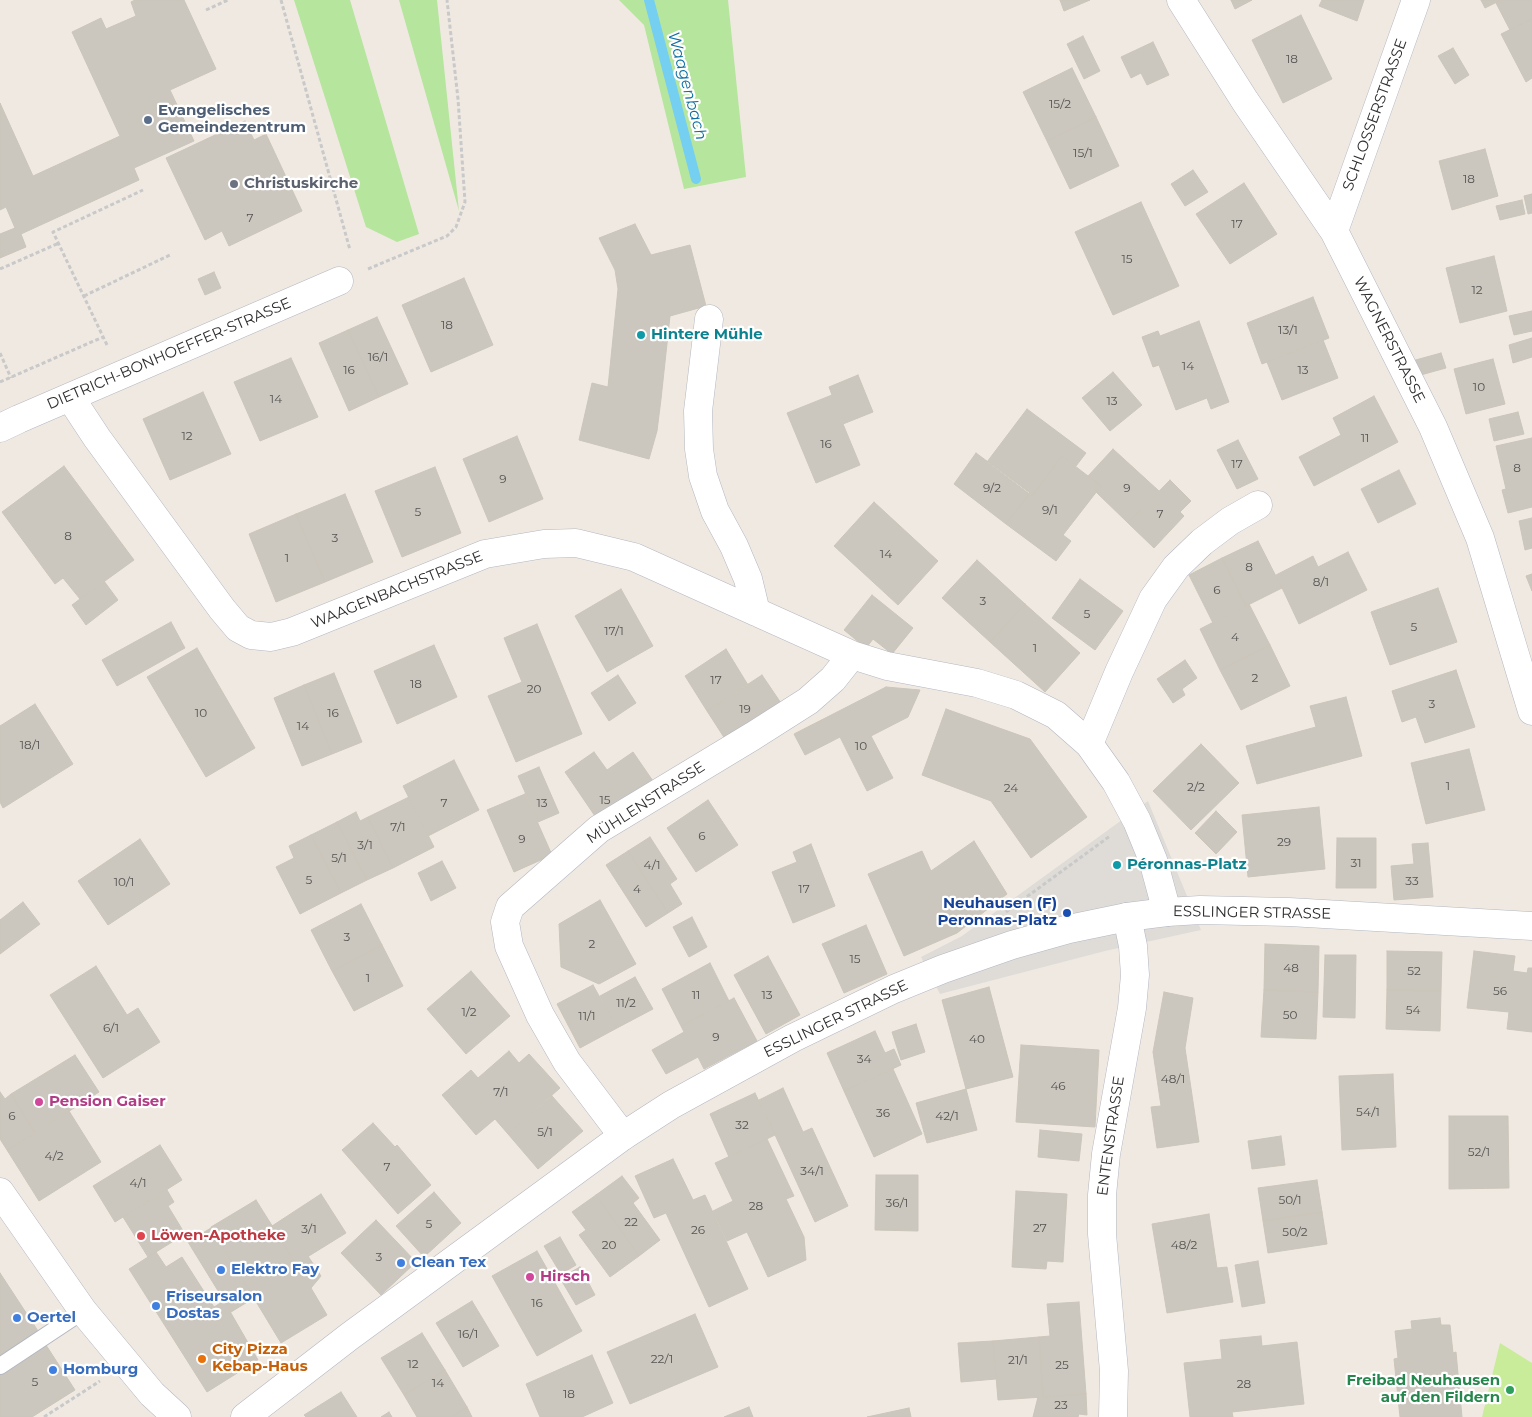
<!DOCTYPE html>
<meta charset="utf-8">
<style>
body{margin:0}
canvas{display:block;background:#efe9e1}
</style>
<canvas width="1532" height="1417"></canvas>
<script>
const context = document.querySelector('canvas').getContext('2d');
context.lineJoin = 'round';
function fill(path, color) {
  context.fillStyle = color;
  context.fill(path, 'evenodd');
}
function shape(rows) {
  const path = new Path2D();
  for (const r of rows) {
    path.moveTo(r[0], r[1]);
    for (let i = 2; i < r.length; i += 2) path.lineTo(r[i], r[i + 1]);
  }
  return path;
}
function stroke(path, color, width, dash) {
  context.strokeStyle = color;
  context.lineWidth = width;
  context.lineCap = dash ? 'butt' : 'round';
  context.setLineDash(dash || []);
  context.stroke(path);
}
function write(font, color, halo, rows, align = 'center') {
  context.font = font + ' Montserrat,sans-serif';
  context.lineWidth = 4.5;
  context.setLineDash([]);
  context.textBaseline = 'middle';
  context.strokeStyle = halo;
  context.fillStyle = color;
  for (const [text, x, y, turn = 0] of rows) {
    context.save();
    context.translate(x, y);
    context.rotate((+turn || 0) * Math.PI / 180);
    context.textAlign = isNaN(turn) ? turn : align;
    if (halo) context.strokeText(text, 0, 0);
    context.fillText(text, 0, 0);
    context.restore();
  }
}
fill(shape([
 [294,0,350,0,419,234,397,242,366,227],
 [399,0,437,0,459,211],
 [619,0,728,0,746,177,684,189,644,25]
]), '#b6e59e');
fill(shape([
 [1500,1343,1532,1363,1532,1417,1482,1417]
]), '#c9ec9a');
fill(shape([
 [1148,801,1201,930,1105,951,940,994,921,957,962,936]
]), '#dfdcd8');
stroke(shape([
 [649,0,696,179]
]), '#75cff0', 10);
const building = shape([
 [135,0,184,0,216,69,170,90,194,141,134,168,139,180,21,234,26,247,0,258,0,234,15,228,6,207,0,210,0,103,33,176,120,136,72,32,101,18,106,29,136,16,131,2,135,0],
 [1060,0,1090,0,1064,11,1060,0],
 [1231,0,1252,0,1235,9,1231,0],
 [1322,0,1364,0,1357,21,1319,6,1322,0],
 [1481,0,1501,0,1485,8,1481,0],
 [1501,0,1532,0,1532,19,1510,30,1496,3,1501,0],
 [1301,15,1332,79,1283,103,1252,40,1301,15],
 [1532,19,1532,78,1526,82,1501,34,1532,19],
 [1083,36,1100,71,1084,79,1067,44,1083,36],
 [1153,42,1169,75,1147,85,1141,73,1131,78,1121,57,1153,42],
 [1453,48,1469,75,1455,84,1438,56,1453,48],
 [1072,68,1096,117,1047,141,1023,92,1072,68],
 [1096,117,1119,166,1070,189,1047,141,1096,117],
 [245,121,254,140,266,134,302,211,229,246,222,231,205,240,166,158,245,121],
 [1485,149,1498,196,1452,210,1439,161,1485,149],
 [1193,170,1208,192,1185,206,1171,184,1193,170],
 [1244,183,1277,234,1230,264,1196,214,1244,183],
 [1532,194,1532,213,1528,214,1524,196,1532,194],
 [1522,200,1525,214,1500,220,1496,206,1522,200],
 [1141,202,1179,286,1113,315,1075,232,1141,202],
 [635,224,651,255,690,245,706,306,670,316,661,399,657,431,649,459,579,440,592,383,608,387,618,289,615,270,599,238,635,224],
 [1494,256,1507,311,1460,323,1446,268,1494,256],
 [214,272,221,288,205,295,198,279,214,272],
 [464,278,493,345,431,372,402,305,464,278],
 [1313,297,1329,338,1262,364,1247,323,1313,297],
 [1532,311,1532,331,1514,335,1509,316,1532,311],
 [377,317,408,384,379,397,348,330,377,317],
 [1199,321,1229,402,1211,409,1207,398,1176,410,1159,365,1153,367,1142,337,1158,331,1160,336,1199,321],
 [348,330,379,397,349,411,319,343,348,330],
 [1532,338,1532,357,1513,363,1509,345,1532,338],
 [1323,340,1338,378,1282,400,1267,362,1323,340],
 [1441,353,1446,368,1417,376,1412,361,1441,353],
 [291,358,318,417,260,441,234,382,291,358],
 [1493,359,1505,404,1466,414,1454,369,1493,359],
 [1113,372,1142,405,1110,431,1082,398,1113,372],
 [858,375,873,412,843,424,860,465,816,483,787,413,832,395,829,387,858,375],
 [203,392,231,454,170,480,143,419,203,392],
 [1374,396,1398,442,1314,486,1299,457,1341,435,1333,418,1374,396],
 [1027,409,1086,453,1076,466,1062,456,1032,496,987,462,1027,409],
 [1518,412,1524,434,1494,441,1489,419,1518,412],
 [517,436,543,499,489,522,463,459,517,436],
 [1532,438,1532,507,1508,513,1502,490,1506,489,1496,446,1532,438],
 [1238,440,1258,479,1237,489,1217,450,1238,440],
 [1113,449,1159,491,1128,523,1096,492,1101,486,1088,476,1113,449],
 [976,453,1030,493,1006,524,954,484,976,453],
 [1062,456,1101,486,1063,535,1071,541,1056,561,1006,524,1030,493,1032,496,1062,456],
 [64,466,134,560,80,599,63,578,55,584,2,512,64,466],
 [435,467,461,533,402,557,375,491,435,467],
 [1399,470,1416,504,1378,523,1361,489,1399,470],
 [1170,480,1191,501,1180,512,1184,516,1154,548,1128,523,1170,480],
 [345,494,373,562,325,582,296,514,345,494],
 [874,502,938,561,898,605,834,546,874,502],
 [296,514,325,582,276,602,249,534,296,514],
 [1532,518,1532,548,1525,550,1519,521,1532,518],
 [1258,541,1282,588,1246,606,1222,558,1258,541],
 [1348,552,1367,590,1299,624,1276,575,1313,556,1318,567,1348,552],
 [1222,558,1246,606,1213,623,1189,575,1222,558],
 [977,560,1025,604,990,642,942,598,977,560],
 [1532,574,1532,591,1526,576,1532,574],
 [1080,579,1123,611,1095,650,1052,618,1080,579],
 [104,581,118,600,86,625,72,605,104,581],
 [1438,588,1457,642,1390,665,1371,612,1438,588],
 [621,589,653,646,607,672,575,616,621,589],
 [872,595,913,628,892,654,873,639,866,648,844,630,872,595],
 [1025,604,1080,653,1045,692,990,642,1025,604],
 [1249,604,1270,645,1220,670,1200,629,1249,604],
 [171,622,185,648,117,686,102,660,171,622],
 [537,624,582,734,516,762,488,696,522,682,504,638,537,624],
 [434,645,457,697,397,724,374,671,434,645],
 [1270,645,1290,686,1241,710,1220,670,1270,645],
 [197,648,255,748,206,777,147,677,197,648],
 [726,649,748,685,707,711,685,676,726,649],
 [1185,660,1197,678,1182,689,1185,695,1173,703,1157,679,1185,660],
 [1456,670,1475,727,1425,743,1416,717,1402,722,1392,691,1456,670],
 [334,673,362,742,332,754,304,685,334,673],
 [618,675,636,703,609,721,591,693,618,675],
 [762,675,783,706,727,742,707,711,762,675],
 [304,685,332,754,302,766,274,698,304,685],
 [886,687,920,690,908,717,871,736,893,778,867,791,840,737,805,755,794,734,886,687],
 [1346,697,1362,756,1257,784,1246,746,1316,727,1310,706,1346,697],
 [35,704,73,764,3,808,0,802,0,726,35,704],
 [946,709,1030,739,1087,817,1031,858,991,801,922,775,946,709],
 [1201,744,1239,783,1191,830,1153,791,1201,744],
 [1469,749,1485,810,1426,824,1411,763,1469,749],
 [594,752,607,770,633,752,653,781,597,819,565,772,594,752],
 [454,760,479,810,428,836,403,786,454,760],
 [539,767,559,813,538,822,518,776,539,767],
 [525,794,552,855,514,872,487,810,525,794],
 [409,797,434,847,393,868,368,817,409,797],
 [708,800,738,845,696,872,667,828,708,800],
 [1319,807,1325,869,1248,877,1242,815,1319,807],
 [1216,811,1237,832,1216,854,1195,833,1216,811],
 [356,812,360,821,368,817,393,868,367,880,337,822,356,812],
 [337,822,367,880,341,893,311,835,337,822],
 [311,835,341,893,300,914,276,867,294,858,289,846,311,835],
 [650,837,677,879,670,884,682,904,668,913,628,851,650,837],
 [1337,838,1376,838,1376,888,1336,888,1337,838],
 [140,839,170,884,108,925,78,881,140,839],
 [974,841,1007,894,957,933,904,956,868,874,922,851,931,871,974,841],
 [1428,843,1433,897,1394,900,1391,866,1414,864,1412,844,1428,843],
 [811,844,835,906,793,923,772,872,797,862,793,852,811,844],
 [628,851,668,913,646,927,606,865,628,851],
 [442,861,456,888,431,901,418,873,442,861],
 [600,900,636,964,599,984,561,967,559,924,600,900],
 [23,902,40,924,0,954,0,920,23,902],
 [361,904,382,945,332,971,311,930,361,904],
 [692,917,707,947,689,957,673,927,692,917],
 [866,925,887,974,844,993,822,944,866,925],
 [1265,944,1319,946,1318,992,1264,990,1265,944],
 [382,945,403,986,354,1011,332,971,382,945],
 [1387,951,1442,952,1441,991,1387,990,1387,951],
 [1474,951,1515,956,1513,971,1527,973,1528,968,1532,968,1532,1032,1507,1029,1509,1012,1467,1008,1474,951],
 [1325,955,1356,955,1355,1018,1323,1017,1325,955],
 [768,956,800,1015,766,1034,734,975,768,956],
 [710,963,729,1001,681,1026,662,989,710,963],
 [96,966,127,1015,138,1008,160,1042,103,1078,50,995,96,966],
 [471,971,510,1016,466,1054,427,1009,471,971],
 [635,977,653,1009,617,1028,600,996,635,977],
 [593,985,617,1028,580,1048,557,1004,593,985],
 [989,987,1013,1077,966,1089,942,1000,989,987],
 [1264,990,1318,992,1316,1039,1261,1037,1264,990],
 [1387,990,1441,991,1440,1031,1386,1029,1387,990],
 [1164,992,1193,998,1185,1048,1199,1142,1157,1148,1151,1107,1161,1106,1153,1052,1164,992],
 [734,998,757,1041,704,1069,698,1057,666,1074,652,1050,684,1032,681,1026,734,998],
 [916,1024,925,1052,901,1060,892,1032,916,1024],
 [875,1031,885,1053,894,1049,901,1065,844,1091,827,1053,875,1031],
 [1021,1045,1099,1050,1095,1127,1016,1122,1021,1045],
 [509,1051,519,1063,529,1054,560,1088,508,1134,495,1119,476,1135,442,1095,471,1070,478,1078,509,1051],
 [75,1055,99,1092,35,1133,11,1094,75,1055],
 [893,1069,922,1134,874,1157,844,1091,893,1069],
 [1393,1074,1396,1147,1342,1150,1339,1076,1393,1074],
 [783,1088,803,1132,812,1128,848,1206,815,1222,759,1100,783,1088],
 [966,1089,977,1130,927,1143,916,1103,966,1089],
 [0,1092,5,1099,11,1094,35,1133,7,1150,0,1139,0,1092],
 [755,1093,775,1135,729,1157,710,1114,755,1093],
 [552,1096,583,1131,538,1169,508,1134,552,1096],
 [69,1111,101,1162,39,1201,7,1150,69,1111],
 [1449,1116,1508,1116,1509,1188,1449,1189,1449,1116],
 [373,1123,395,1147,397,1145,431,1185,398,1214,342,1150,373,1123],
 [1040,1130,1082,1134,1079,1161,1038,1157,1040,1130],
 [1281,1136,1285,1165,1252,1169,1248,1141,1281,1136],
 [767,1139,794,1196,786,1199,804,1237,806,1260,768,1277,747,1232,727,1241,713,1211,733,1201,715,1163,767,1139],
 [160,1145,182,1180,115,1222,93,1186,160,1145],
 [673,1159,693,1200,705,1195,748,1289,709,1307,666,1213,654,1218,635,1176,673,1159],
 [876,1175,918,1175,918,1231,875,1230,876,1175],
 [622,1176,639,1198,633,1203,660,1240,639,1256,596,1195,622,1176],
 [1317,1180,1322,1212,1263,1221,1258,1188,1317,1180],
 [167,1190,174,1202,168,1206,185,1234,148,1257,123,1217,167,1190],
 [1016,1191,1067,1194,1063,1262,1047,1261,1046,1269,1012,1267,1016,1191],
 [434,1192,461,1223,424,1257,396,1226,434,1192],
 [321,1194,346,1233,296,1264,272,1226,321,1194],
 [596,1195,639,1256,610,1277,579,1235,586,1230,572,1212,596,1195],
 [256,1200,296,1264,308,1256,321,1276,311,1288,327,1315,281,1343,211,1227,256,1200],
 [1322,1212,1327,1244,1268,1253,1263,1221,1322,1212],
 [1209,1214,1217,1268,1227,1267,1233,1302,1167,1313,1152,1224,1209,1214],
 [376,1220,416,1262,381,1295,341,1253,376,1220],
 [211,1228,254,1298,231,1312,188,1242,211,1228],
 [560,1237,576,1265,561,1274,544,1246,560,1237],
 [537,1251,582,1331,537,1356,492,1276,537,1251],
 [156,1252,166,1267,182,1257,214,1307,224,1301,258,1360,207,1392,129,1269,156,1252],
 [1258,1261,1265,1303,1242,1307,1235,1265,1258,1261],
 [580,1267,595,1295,576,1305,560,1278,580,1267],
 [0,1273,38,1331,0,1355,0,1273],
 [472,1301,499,1346,463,1367,436,1323,472,1301],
 [1079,1302,1086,1394,1043,1397,1039,1337,1050,1336,1047,1304,1079,1302],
 [695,1314,718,1367,630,1404,607,1352,695,1314],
 [1440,1318,1441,1325,1450,1325,1453,1353,1456,1352,1462,1417,1400,1417,1394,1359,1398,1358,1395,1331,1412,1329,1411,1321,1440,1318],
 [422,1333,445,1370,404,1395,381,1358,422,1333],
 [1261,1336,1262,1346,1297,1342,1304,1404,1232,1412,1233,1417,1190,1417,1184,1363,1222,1359,1220,1340,1261,1336],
 [1039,1337,1043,1397,998,1400,993,1341,1039,1337],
 [993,1341,996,1379,961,1382,958,1343,993,1341],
 [46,1345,75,1390,32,1417,0,1417,0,1375,46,1345],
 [592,1355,613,1403,582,1417,540,1417,526,1384,592,1355],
 [445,1370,467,1407,452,1417,417,1417,404,1395,445,1370],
 [341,1392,357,1417,306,1417,304,1415,341,1392],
 [1086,1394,1087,1415,1079,1414,1078,1417,1033,1417,1038,1397,1086,1394],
 [467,1407,472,1417,452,1417,467,1407],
 [749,1407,753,1417,724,1417,749,1407],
 [909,1408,911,1417,867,1417,909,1408],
 [389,1412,392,1417,381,1417,389,1412]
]);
fill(building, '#cbc7bf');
stroke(building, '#cbc5ba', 1);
const lane = shape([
 [0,1366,83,1311]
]);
const street = shape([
 [1181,0,1245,101,1334,231,1433,427,1480,538,1532,711],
 [1334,231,1416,0],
 [709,319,698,411,699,449,703,476,715,511,734,546,748,579,756,612],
 [70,397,97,438,222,609,238,628,251,635,271,637,292,632,485,554,544,544,576,543,634,557,852,655,887,666,977,683,1016,695,1056,715,1089,744,1116,782,1137,821,1153,860,1167,912],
 [0,428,19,419,339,281],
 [1089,744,1119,672,1153,599,1176,567,1202,542,1230,521,1258,505],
 [623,1136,567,1062,540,1015,509,946,505,922,510,907,599,829,753,736,808,701,833,679,852,655],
 [1113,1417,1114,1371,1102,1234,1102,1195,1106,1154,1132,1008,1135,975,1133,946,1127,917]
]);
const secondary = shape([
 [0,1192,83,1311,152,1394,177,1417],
 [245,1417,350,1336,623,1136,671,1105,793,1038,894,989,943,969,1012,945,1069,929,1127,917,1167,912,1200,910,1289,912,1532,926]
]);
stroke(lane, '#b4b7c1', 18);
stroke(street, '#b4b7c1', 29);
stroke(secondary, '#b4b7c1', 29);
stroke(shape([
 [281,0,350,250],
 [206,10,228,0],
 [0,269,59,243],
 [368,269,447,236,456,227,465,202,458,99,447,0],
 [84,296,172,254],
 [107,345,53,232,143,190],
 [0,353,11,378],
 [0,382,103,337],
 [1006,912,1110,836],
 [44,1417,100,1381]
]), '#c9c9c9', 3, [4, 2.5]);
stroke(lane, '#fff', 16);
stroke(street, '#fff', 28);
stroke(secondary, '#fff', 28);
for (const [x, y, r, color] of [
 [148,120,5,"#5c6f8a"],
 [234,184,5,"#6b7280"],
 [641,335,5,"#0f9aa8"],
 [1117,865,5,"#0f9aa8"],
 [1067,913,5,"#1a4fb4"],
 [39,1102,5,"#d1479c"],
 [141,1236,5,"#e0444e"],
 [401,1263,5,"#3f7fe0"],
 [221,1270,5,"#3f7fe0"],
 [530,1277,5,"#d1479c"],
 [156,1306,5,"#3f7fe0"],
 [17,1318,5,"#3f7fe0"],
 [202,1359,5,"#e8710a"],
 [53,1370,5,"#3f7fe0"],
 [1510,1390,5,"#2e9e5b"]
]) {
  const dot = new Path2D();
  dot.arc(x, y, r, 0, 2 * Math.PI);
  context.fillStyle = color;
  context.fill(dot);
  stroke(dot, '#fff', 2);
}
write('12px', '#555452', null, [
 ["18",1292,59],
 ["15/2",1060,104],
 ["15/1",1083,153],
 ["18",1469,179],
 ["7",250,218],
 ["17",1237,224],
 ["15",1127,259],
 ["12",1477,290],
 ["18",447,325],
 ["13/1",1288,330],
 ["16/1",378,357],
 ["14",1188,366],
 ["16",349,370],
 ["13",1303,370],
 ["10",1479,387],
 ["14",276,399],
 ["13",1112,401],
 ["12",187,436],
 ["11",1365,438],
 ["16",826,444],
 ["17",1237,464],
 ["8",1517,468],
 ["9",503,479],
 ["9/2",992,488],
 ["9",1127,488],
 ["9/1",1050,510],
 ["5",418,512],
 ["7",1160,514],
 ["8",68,536],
 ["3",335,538],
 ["14",886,554],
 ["1",287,558],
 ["8",1249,567],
 ["8/1",1321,582],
 ["6",1217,590],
 ["3",983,601],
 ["5",1087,614],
 ["5",1414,627],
 ["17/1",614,631],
 ["4",1235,637],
 ["1",1035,648],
 ["2",1255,678],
 ["17",716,680],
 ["18",416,684],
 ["20",534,689],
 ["3",1432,704],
 ["19",745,709],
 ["10",201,713],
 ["16",333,713],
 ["14",303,726],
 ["18/1",30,745],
 ["10",861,746],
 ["1",1448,786],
 ["2/2",1196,787],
 ["24",1011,788],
 ["15",605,800],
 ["7",444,803],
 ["13",542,803],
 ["7/1",398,827],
 ["6",702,836],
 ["9",522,839],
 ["29",1284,842],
 ["3/1",365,845],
 ["5/1",339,858],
 ["31",1356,863],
 ["4/1",652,865],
 ["5",309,880],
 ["33",1412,881],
 ["10/1",124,882],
 ["4",637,889],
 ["17",804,889],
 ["3",347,937],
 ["2",592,944],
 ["15",855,959],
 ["48",1291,968],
 ["52",1414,971],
 ["1",368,978],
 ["56",1500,991],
 ["11",696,995],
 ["13",767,995],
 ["11/2",626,1003],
 ["54",1413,1010],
 ["1/2",469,1012],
 ["50",1290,1015],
 ["11/1",587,1016],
 ["6/1",111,1028],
 ["9",716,1037],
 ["40",977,1039],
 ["34",864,1059],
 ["48/1",1173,1079],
 ["46",1058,1086],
 ["7/1",501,1092],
 ["54/1",1368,1112],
 ["36",883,1113],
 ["6",12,1116],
 ["42/1",947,1116],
 ["32",742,1125],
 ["5/1",545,1132],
 ["52/1",1479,1152],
 ["4/2",54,1156],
 ["7",387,1167],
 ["34/1",812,1171],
 ["4/1",138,1183],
 ["50/1",1290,1200],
 ["36/1",897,1203],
 ["28",756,1206],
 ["22",631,1222],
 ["5",429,1224],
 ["27",1040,1228],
 ["3/1",309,1229],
 ["26",698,1230],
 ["50/2",1295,1232],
 ["20",609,1245],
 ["48/2",1184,1245],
 ["3",379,1257],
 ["16",537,1303],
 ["16/1",468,1334],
 ["22/1",662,1359],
 ["21/1",1018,1360],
 ["12",413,1364],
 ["25",1062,1365],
 ["5",35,1382],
 ["14",438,1383],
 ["28",1244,1384],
 ["18",569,1394],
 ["23",1061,1405]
]);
write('bold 15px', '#4e5e75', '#fff', [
 ["Evangelisches",158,111],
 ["Gemeindezentrum",158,128]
], 'left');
write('15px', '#2e2e2e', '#fff', [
 ["SCHLOSSERSTRASSE",1375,115,-70],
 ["WAGNERSTRASSE",1389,340,63],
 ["DIETRICH-BONHOEFFER-STRASSE",169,354,-23],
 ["WAAGENBACHSTRASSE",397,590,-22],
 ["MÜHLENSTRASSE",646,803,-33],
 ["ESSLINGER STRASSE",1252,913,1],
 ["ESSLINGER STRASSE",836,1019,-26],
 ["ENTENSTRASSE",1111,1136,-82]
]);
write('bold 15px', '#5b616d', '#fff', [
 ["Christuskirche",244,184]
], 'left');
write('bold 15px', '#0d838f', '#fff', [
 ["Hintere Mühle",651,335],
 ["Péronnas-Platz",1127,865]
], 'left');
write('bold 15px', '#164399', '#fff', [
 ["Neuhausen (F)",1057,904],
 ["Peronnas-Platz",1057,921]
], 'right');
write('bold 15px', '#b23c85', '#fff', [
 ["Pension Gaiser",49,1102],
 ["Hirsch",540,1277]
], 'left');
write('bold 15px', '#be3a42', '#fff', [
 ["Löwen-Apotheke",151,1236]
], 'left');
write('bold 15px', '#366cbe', '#fff', [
 ["Clean Tex",411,1263],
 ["Elektro Fay",231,1270],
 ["Friseursalon",166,1297],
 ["Dostas",166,1314],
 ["Oertel",27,1318],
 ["Homburg",63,1370]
], 'left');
write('bold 15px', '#c56008', '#fff', [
 ["City Pizza",212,1350],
 ["Kebap-Haus",212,1367]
], 'left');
write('bold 15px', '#27864d', '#fff', [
 ["Freibad Neuhausen",1500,1381],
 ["auf den Fildern",1500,1398]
], 'right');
write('italic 16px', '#0d6fa3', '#fff', [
 ["Waagenbach",687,86,75]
]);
</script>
